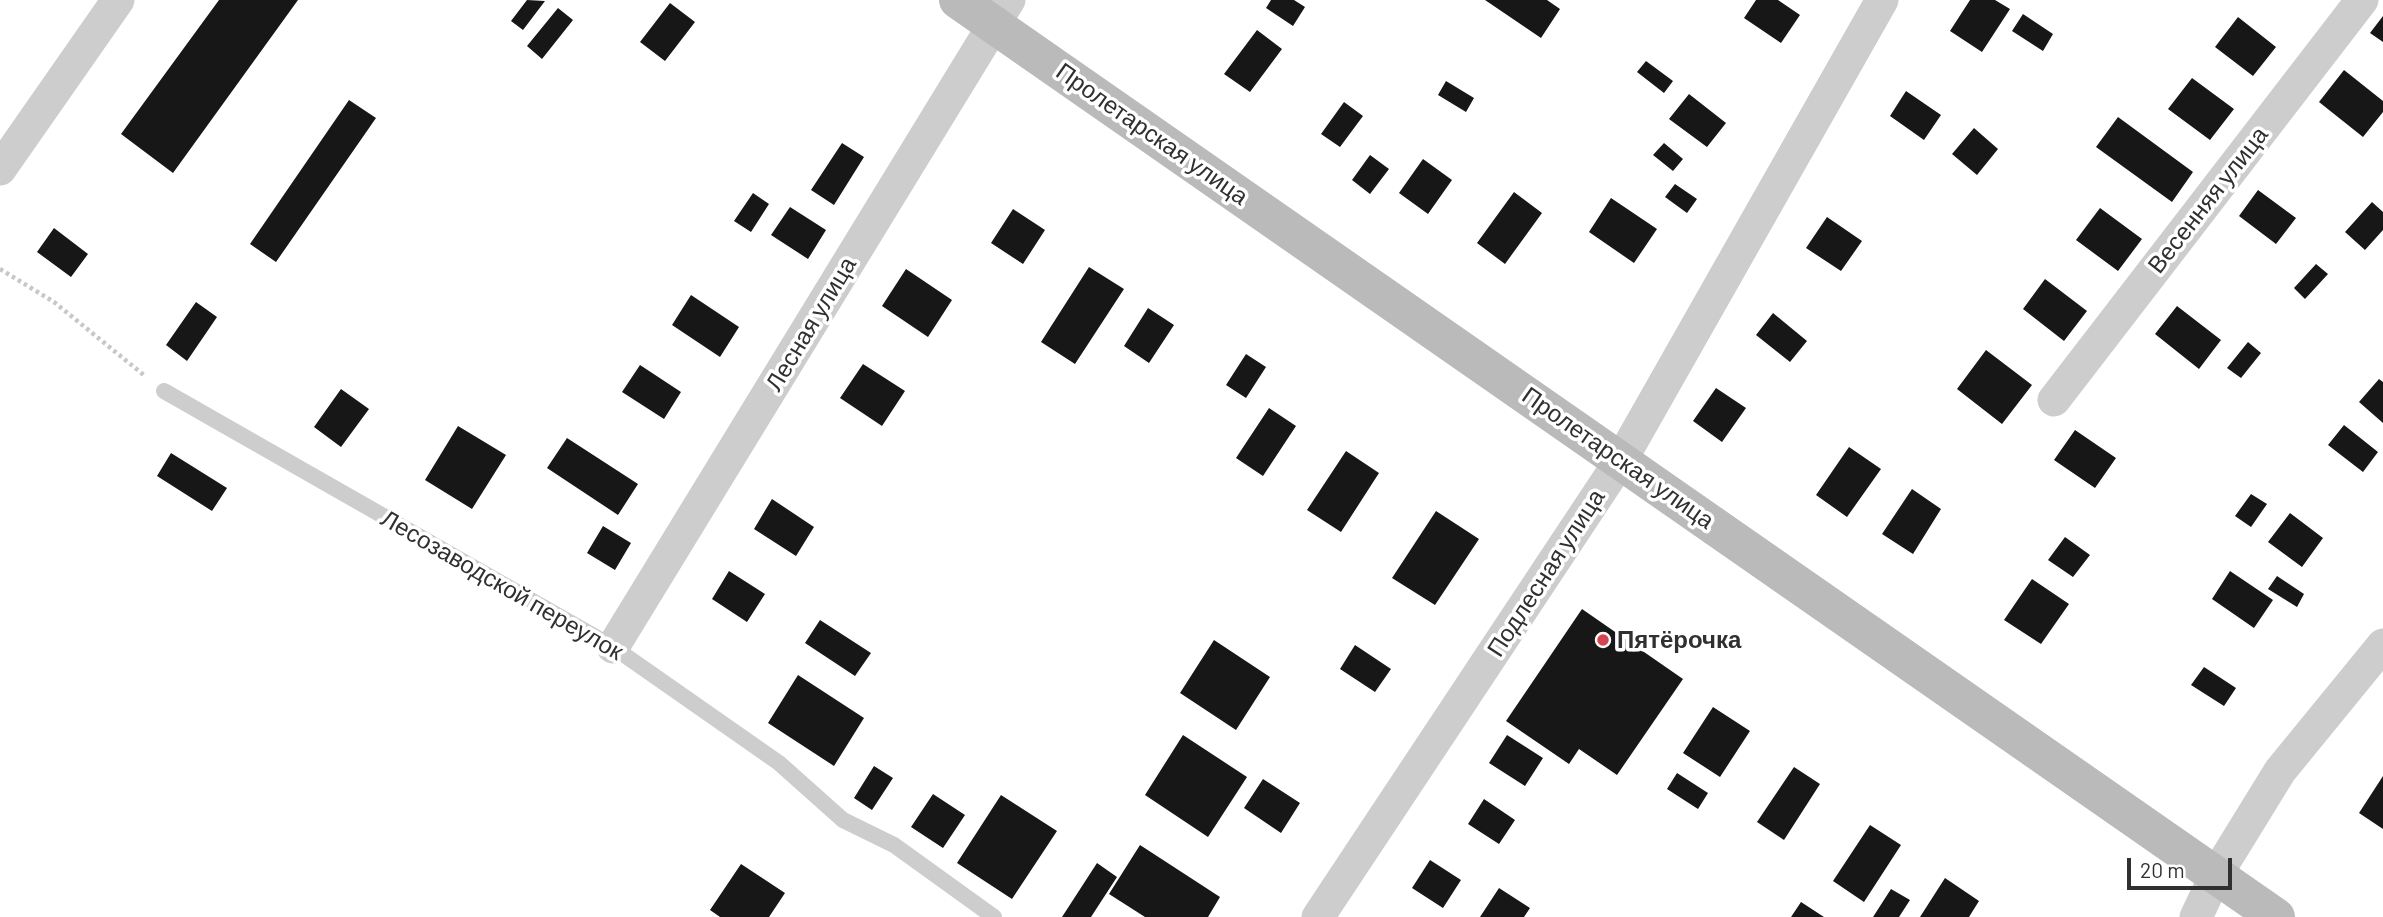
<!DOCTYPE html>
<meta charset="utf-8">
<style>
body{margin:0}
#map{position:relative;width:2383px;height:917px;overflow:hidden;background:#fff;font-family:Barlow,sans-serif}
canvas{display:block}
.scale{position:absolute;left:2127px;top:858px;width:105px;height:32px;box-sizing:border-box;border:4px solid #303030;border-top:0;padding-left:9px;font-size:21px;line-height:24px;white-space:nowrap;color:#303030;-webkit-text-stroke:5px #fff;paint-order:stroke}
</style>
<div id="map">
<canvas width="2383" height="917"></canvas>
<div class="scale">20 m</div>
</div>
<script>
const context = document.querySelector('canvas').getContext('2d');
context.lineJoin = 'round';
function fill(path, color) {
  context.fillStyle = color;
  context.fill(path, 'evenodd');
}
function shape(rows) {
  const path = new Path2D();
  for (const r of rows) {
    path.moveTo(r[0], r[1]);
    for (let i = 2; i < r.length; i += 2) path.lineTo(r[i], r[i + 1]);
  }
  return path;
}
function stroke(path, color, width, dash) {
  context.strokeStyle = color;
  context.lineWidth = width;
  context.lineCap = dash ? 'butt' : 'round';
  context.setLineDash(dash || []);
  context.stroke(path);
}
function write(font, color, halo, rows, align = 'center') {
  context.font = font + ' Barlow,sans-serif';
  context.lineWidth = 7;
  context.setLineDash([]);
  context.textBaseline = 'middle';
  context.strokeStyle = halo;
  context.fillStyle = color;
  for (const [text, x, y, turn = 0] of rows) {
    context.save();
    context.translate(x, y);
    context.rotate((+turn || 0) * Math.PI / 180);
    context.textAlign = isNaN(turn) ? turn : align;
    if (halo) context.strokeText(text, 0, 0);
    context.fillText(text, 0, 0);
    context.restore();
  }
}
fill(shape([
 [219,0,298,0,173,173,121,134],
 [527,0,545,1,523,30,511,21],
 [1271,0,1294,0,1305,7,1293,26,1266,8],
 [1485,0,1547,0,1560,9,1541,38],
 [1756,0,1778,0,1800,15,1781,43,1744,18],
 [1970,0,1995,0,2010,9,1982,52,1950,31],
 [670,3,695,22,665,61,640,42],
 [558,8,573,20,542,59,527,46],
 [2023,14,2053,34,2043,51,2012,31],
 [2383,16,2383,42,2370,33],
 [2238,17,2276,47,2253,76,2215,47],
 [1257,30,1282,49,1250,92,1224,74],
 [1646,61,1673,81,1664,93,1637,72],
 [2344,70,2383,101,2383,112,2363,137,2319,102],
 [2192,78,2234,109,2210,140,2168,109],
 [1446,81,1474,98,1466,112,1438,95],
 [1906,91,1941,115,1924,140,1890,116],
 [1689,94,1726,123,1707,147,1669,119],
 [349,100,376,118,276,262,250,244],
 [1344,102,1363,116,1340,147,1321,134],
 [2118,117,2193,172,2172,202,2096,147],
 [1974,128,1998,149,1977,175,1952,154],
 [842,143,864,157,834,205,811,190],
 [1664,143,1683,159,1673,171,1653,155],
 [1370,155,1389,169,1370,194,1352,180],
 [1423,159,1452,180,1428,214,1399,193],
 [1675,184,1697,199,1687,213,1665,197],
 [2258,190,2296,218,2276,244,2239,216],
 [1514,192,1542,213,1505,264,1477,243],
 [753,193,769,204,751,232,734,221],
 [1611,198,1657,229,1634,263,1589,232],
 [2372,202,2383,212,2383,230,2365,250,2345,232],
 [790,207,826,230,808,259,771,235],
 [2100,208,2142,239,2118,271,2076,240],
 [1013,209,1045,230,1023,264,991,243],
 [1827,217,1862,241,1841,271,1806,248],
 [54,228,88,254,71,277,37,252],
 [2316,264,2328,274,2305,299,2294,288],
 [1089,267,1124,289,1075,364,1041,342],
 [906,269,952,300,928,337,882,306],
 [2045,279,2087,311,2064,341,2023,309],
 [691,295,739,327,720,357,672,325],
 [196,302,217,317,187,361,166,345],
 [2177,306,2221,340,2199,369,2155,334],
 [1148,308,1174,325,1149,363,1124,346],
 [1773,313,1807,341,1790,362,1756,335],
 [2248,342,2261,353,2241,378,2227,368],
 [1986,350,2032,385,2002,424,1957,389],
 [1246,354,1266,367,1246,398,1226,385],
 [863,364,905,391,882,426,840,398],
 [640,365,681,392,664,419,622,392],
 [2379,379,2383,382,2383,423,2359,402],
 [1716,388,1746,408,1722,442,1693,421],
 [341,389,369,409,341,447,314,427],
 [1269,408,1296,426,1263,476,1236,458],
 [2344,425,2378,452,2363,472,2328,445],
 [458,426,506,455,472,509,425,480],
 [2075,430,2116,458,2095,488,2054,460],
 [567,438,638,484,618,515,547,468],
 [1849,447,1881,469,1847,517,1816,495],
 [1346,451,1379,473,1341,532,1307,510],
 [171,453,227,488,212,511,157,476],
 [1912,489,1941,509,1913,554,1882,534],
 [2251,494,2267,504,2251,527,2235,516],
 [772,499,814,527,796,556,754,529],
 [1436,511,1479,539,1435,605,1392,578],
 [2290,513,2323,538,2302,567,2268,542],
 [603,526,631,543,615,570,587,553],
 [2065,537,2090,555,2073,577,2048,560],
 [729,571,765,594,747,622,712,599],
 [2230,571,2273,600,2254,628,2212,599],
 [2277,576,2304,594,2297,607,2268,589],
 [2032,579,2069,604,2041,644,2004,620],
 [1582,609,1683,679,1617,775,1579,749,1569,764,1506,721],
 [820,620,871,653,855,676,805,643],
 [1214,640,1270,677,1236,730,1180,693],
 [1355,645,1391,669,1375,692,1340,669],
 [2204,667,2236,688,2224,706,2191,685],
 [798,675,864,718,834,766,768,723],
 [1713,707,1750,731,1720,777,1683,753],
 [1183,735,1247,777,1208,837,1145,795],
 [1507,735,1543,758,1525,786,1489,763],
 [874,766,893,778,872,810,854,798],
 [1794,767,1820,784,1784,840,1757,822],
 [1677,773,1708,793,1698,809,1667,789],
 [2383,776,2383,829,2359,813],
 [1263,779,1300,803,1281,833,1244,808],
 [933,794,965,815,943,848,911,827],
 [1001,795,1057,831,1012,899,957,863],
 [1484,799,1515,820,1499,844,1468,824],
 [1870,825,1901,845,1864,902,1833,881],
 [1140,845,1220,897,1208,917,1145,917,1109,894],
 [1430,860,1461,880,1443,908,1412,888],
 [1097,863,1117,877,1091,917,1062,917],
 [741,864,785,893,769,917,720,917,710,910],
 [1945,878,1979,901,1969,917,1920,917],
 [1499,888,1530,908,1524,917,1480,917],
 [1891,889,1910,900,1899,917,1873,917],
 [1801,902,1824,917,1791,917]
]), '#171717');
stroke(shape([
 [0,269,54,302,145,376]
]), '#c7c7c7', 4.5, [3.5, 3.5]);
stroke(shape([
 [164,391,613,647,779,763,843,820,894,845,994,917]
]), '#cdcdcd', 16);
stroke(shape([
 [0,169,118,0],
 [2054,400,2362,0],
 [613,647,1009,0],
 [1318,917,1621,460,1882,0],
 [2196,917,2216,875,2280,771,2383,645]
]), '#cdcdcd', 33);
stroke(shape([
 [958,0,2276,917]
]), '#bababa', 38);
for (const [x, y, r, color] of [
 [1603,640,7,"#d44453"]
]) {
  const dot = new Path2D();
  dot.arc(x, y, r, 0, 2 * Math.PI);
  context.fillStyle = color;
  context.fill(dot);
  stroke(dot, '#fff', 2.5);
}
write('24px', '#303030', '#fff', [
 ["Пролетарская улица",1152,134,35],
 ["Весенняя улица",2208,200,-52],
 ["Лесная улица",811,324,-59],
 ["Пролетарская улица",1618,458,35],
 ["Подлесная улица",1546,573,-57],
 ["Лесозаводской переулок",502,585,30]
]);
write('bold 24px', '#303030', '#fff', [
 ["Пятёрочка",1617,640]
], 'left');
</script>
